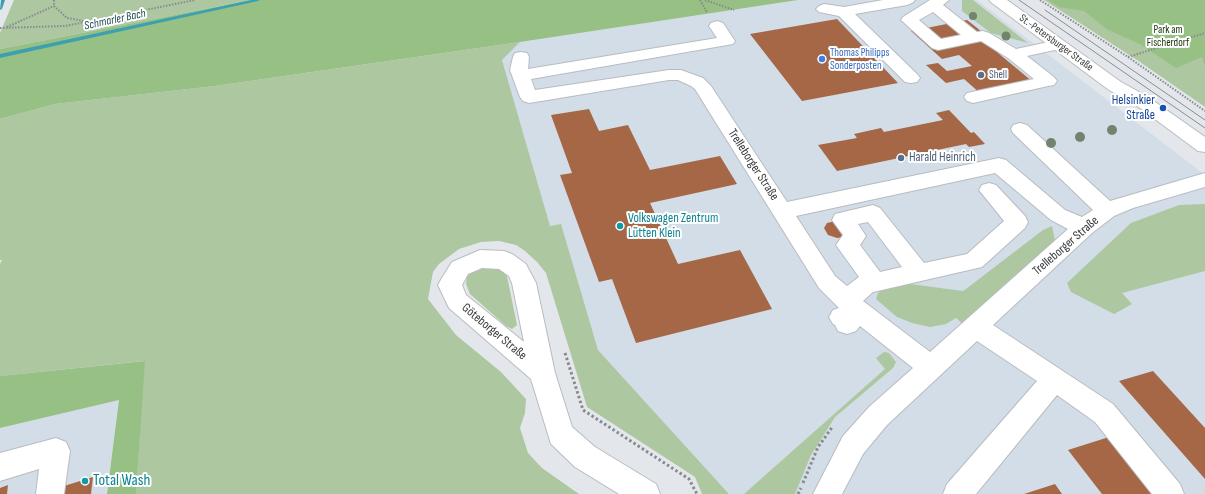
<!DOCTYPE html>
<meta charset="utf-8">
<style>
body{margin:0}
canvas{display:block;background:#e3e7eb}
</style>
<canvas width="1205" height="494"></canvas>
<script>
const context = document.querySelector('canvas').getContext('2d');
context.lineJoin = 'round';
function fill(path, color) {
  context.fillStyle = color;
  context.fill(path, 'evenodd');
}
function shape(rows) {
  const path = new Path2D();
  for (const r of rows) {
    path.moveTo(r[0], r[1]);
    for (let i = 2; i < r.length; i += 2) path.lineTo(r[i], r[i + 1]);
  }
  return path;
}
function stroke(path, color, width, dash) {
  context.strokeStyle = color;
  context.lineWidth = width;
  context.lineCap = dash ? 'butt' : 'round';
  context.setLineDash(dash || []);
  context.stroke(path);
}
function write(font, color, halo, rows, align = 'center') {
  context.font = font + ' "Sofia Sans Condensed",sans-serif';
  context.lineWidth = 4;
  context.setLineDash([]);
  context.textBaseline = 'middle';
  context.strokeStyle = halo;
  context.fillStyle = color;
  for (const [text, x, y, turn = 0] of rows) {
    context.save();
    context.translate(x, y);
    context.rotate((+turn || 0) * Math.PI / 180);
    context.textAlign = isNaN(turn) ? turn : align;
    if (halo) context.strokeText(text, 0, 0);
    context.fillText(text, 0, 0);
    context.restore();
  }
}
fill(shape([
 [798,0,977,0,1205,175,1205,494,729,494,598,350,561,225,550,226,502,60,520,42],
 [119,400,107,494,0,494,0,428]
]), '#d2dde7');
fill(shape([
 [14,0,251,0,0,49,0,33],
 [962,0,973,0,1028,43,991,33,962,11],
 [1044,0,1205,0,1205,107,1137,60],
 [520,42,502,60,550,226,561,224,598,350,729,494,702,494,695,477,587,407,546,273,537,262,525,251,516,245,499,241,481,242,459,249,439,264,433,272,428,299,456,335,501,372,526,399,525,413,520,428,528,453,542,468,579,494,136,494,144,361,0,376,0,264,2,260,0,260,0,119,55,104,215,86],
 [1205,204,1205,271,1122,293,1132,304,1114,314,1071,292,1067,283,1131,223,1179,205],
 [1052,226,1055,241,963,324,956,318,946,324,930,327,912,323,897,317,876,299,878,293,886,286,910,284,963,291,966,289,1043,230],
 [489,266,501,269,507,276,517,325,512,329,506,326,470,294,466,284,467,274,477,268],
 [884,352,889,353,896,362,893,368,835,417,811,455,795,494,744,494,885,369,876,358]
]), '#adc7a1');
fill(shape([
 [251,0,798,0,520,42,215,86,55,104,0,119,0,49],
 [1048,0,1205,0,1205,66,1202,57,1176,68,1140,44,1108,30,1084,11,1059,7],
 [145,361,136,494,107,494,119,400,0,428,0,376]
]), '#97c084');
fill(shape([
 [1,0,5,0,2,9,0,10,1,0],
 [251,0,260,0,258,1,0,58,0,54,251,0]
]), '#3da0b1');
fill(shape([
 [837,19,898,83,802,101,750,34],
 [967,20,1000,46,992,48,1033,82,981,94,964,79,946,83,926,65,938,63,947,71,972,66,959,55,942,59,911,31],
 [589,109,599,131,628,125,650,170,720,156,737,184,650,203,678,264,740,250,772,309,636,343,612,279,599,282,560,175,572,173,551,115],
 [949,110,971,133,974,132,985,144,969,147,966,144,837,171,818,145,857,138,854,134,881,128,884,132,943,120,936,113],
 [835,221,845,237,837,238,828,235,824,228,827,223],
 [1153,371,1205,428,1205,479,1119,381],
 [1109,437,1156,494,1102,494,1068,450],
 [93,477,91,494,63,494,64,486],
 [1055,484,1062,494,1024,494],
 [8,485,7,494,0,494,0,488]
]), '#a56745');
const minor = shape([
 [883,0,915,0,912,3,907,5,855,14,917,74,920,78,917,82,911,83,905,82,839,16,819,12,816,9,819,6,824,4,844,7,883,0],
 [930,0,949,0,943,5,977,32,983,31,989,33,1016,49,1058,40,1064,42,1066,45,1064,48,1027,56,1054,77,1057,81,1054,85,1048,86,973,103,967,101,964,97,967,93,1034,79,1008,58,981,41,938,50,932,48,901,20,903,17,930,0],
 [933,12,961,35,941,39,919,20,933,12],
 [717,21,723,23,735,41,733,44,531,79,535,90,669,70,681,70,703,78,711,86,787,202,999,158,1006,160,1065,210,1082,217,1093,210,1013,133,1011,129,1013,125,1020,123,1027,125,1110,201,1205,173,1205,187,1133,208,1114,216,1092,233,993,325,1113,404,1180,484,1184,494,1152,494,1095,422,1057,395,976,494,943,494,947,484,1037,381,977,341,887,425,863,454,842,494,813,494,843,436,869,407,913,368,860,326,856,331,847,334,838,331,835,325,833,324,829,317,833,310,839,308,819,288,695,89,691,86,678,80,669,80,529,103,523,101,520,97,510,70,513,57,515,53,521,52,527,53,529,57,528,69,717,38,709,26,711,23,717,21],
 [995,173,1051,220,1068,229,930,352,863,301,873,292,982,267,1025,228,1028,222,1025,216,996,185,989,183,982,185,979,190,1004,221,967,254,924,263,880,208,873,205,835,214,832,220,843,235,836,245,859,277,847,286,835,276,796,216,995,173],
 [868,222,902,267,880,272,860,245,866,236,858,224,868,222],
 [480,250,504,251,512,254,526,264,529,270,536,283,555,373,572,427,595,447,656,484,660,494,619,494,575,467,551,444,531,379,449,308,438,285,442,278,452,262,480,250],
 [482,268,499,269,509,276,512,283,524,342,466,295,462,285,468,274,482,268],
 [56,438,66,442,70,451,64,494,36,494,39,469,0,481,0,453,56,438]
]);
const major = shape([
 [989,0,1007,0,1121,82,1148,97,1205,137,1205,152,1198,151,1136,105,1109,90,992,3,989,0]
]);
stroke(minor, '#b8bcc0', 2);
stroke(major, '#b8bcc0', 2);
stroke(shape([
 [54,0,54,6,67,18,84,21],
 [700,0,707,12],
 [705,0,734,10],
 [1040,0,1128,57,1205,111],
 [7,27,54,6],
 [0,28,65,26,195,0],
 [1128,57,1205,33]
]), '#888b8d', 2, [1.5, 1.5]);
stroke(shape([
 [565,353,583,410,689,479,697,494],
 [803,483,818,447,833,426],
 [798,494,801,488]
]), '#888b8d', 3, [2.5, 2.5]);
fill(minor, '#fff');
fill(major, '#fff');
stroke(shape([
 [1019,0,1205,128],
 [1045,10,1205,120]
]), '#8a8d90', 1);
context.fillStyle = '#73836e';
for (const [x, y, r] of [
 [973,16,4],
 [1006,36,4.5],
 [1112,130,5],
 [1080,137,5],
 [1051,143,5]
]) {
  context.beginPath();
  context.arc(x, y, r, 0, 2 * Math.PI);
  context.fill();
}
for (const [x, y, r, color] of [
 [822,59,4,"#3f7fe0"],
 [981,75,4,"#5c6f8a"],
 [1163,108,4,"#1a4fb4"],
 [901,158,4,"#5c6f8a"],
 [620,226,4,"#0f9aa8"],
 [85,481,4,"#0f9aa8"]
]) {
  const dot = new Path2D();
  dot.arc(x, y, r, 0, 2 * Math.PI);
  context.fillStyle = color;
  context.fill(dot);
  stroke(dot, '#fff', 1.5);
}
write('11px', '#183208', '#fff', [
 ["Park am",1168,30],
 ["Fischerdorf",1168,43]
]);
write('11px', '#393b3d', '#fff', [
 ["St.-Petersburger Straße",1056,43,36]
]);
write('11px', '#366cbe', '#fff', [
 ["Thomas Philipps",830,53],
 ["Sonderposten",830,66]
], 'left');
write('11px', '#4e5e75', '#fff', [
 ["Shell",989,75]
], 'left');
write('italic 12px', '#224d55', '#fff', [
 ["Schmarler Bach",115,20,-12]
]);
write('13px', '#164399', '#fff', [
 ["Helsinkier",1155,101],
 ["Straße",1155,116]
], 'right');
write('13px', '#4e5e75', '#fff', [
 ["Harald Heinrich",909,158]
], 'left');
write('13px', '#393b3d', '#fff', [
 ["Trelleborger Straße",753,165,57],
 ["Trelleborger Straße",1066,246,-41],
 ["Göteborger Straße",494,332,40]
]);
write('13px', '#0d838f', '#fff', [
 ["Volkswagen Zentrum",628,219],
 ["Lütten Klein",628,234]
], 'left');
write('16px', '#0d838f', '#fff', [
 ["Total Wash",93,481]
], 'left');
</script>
